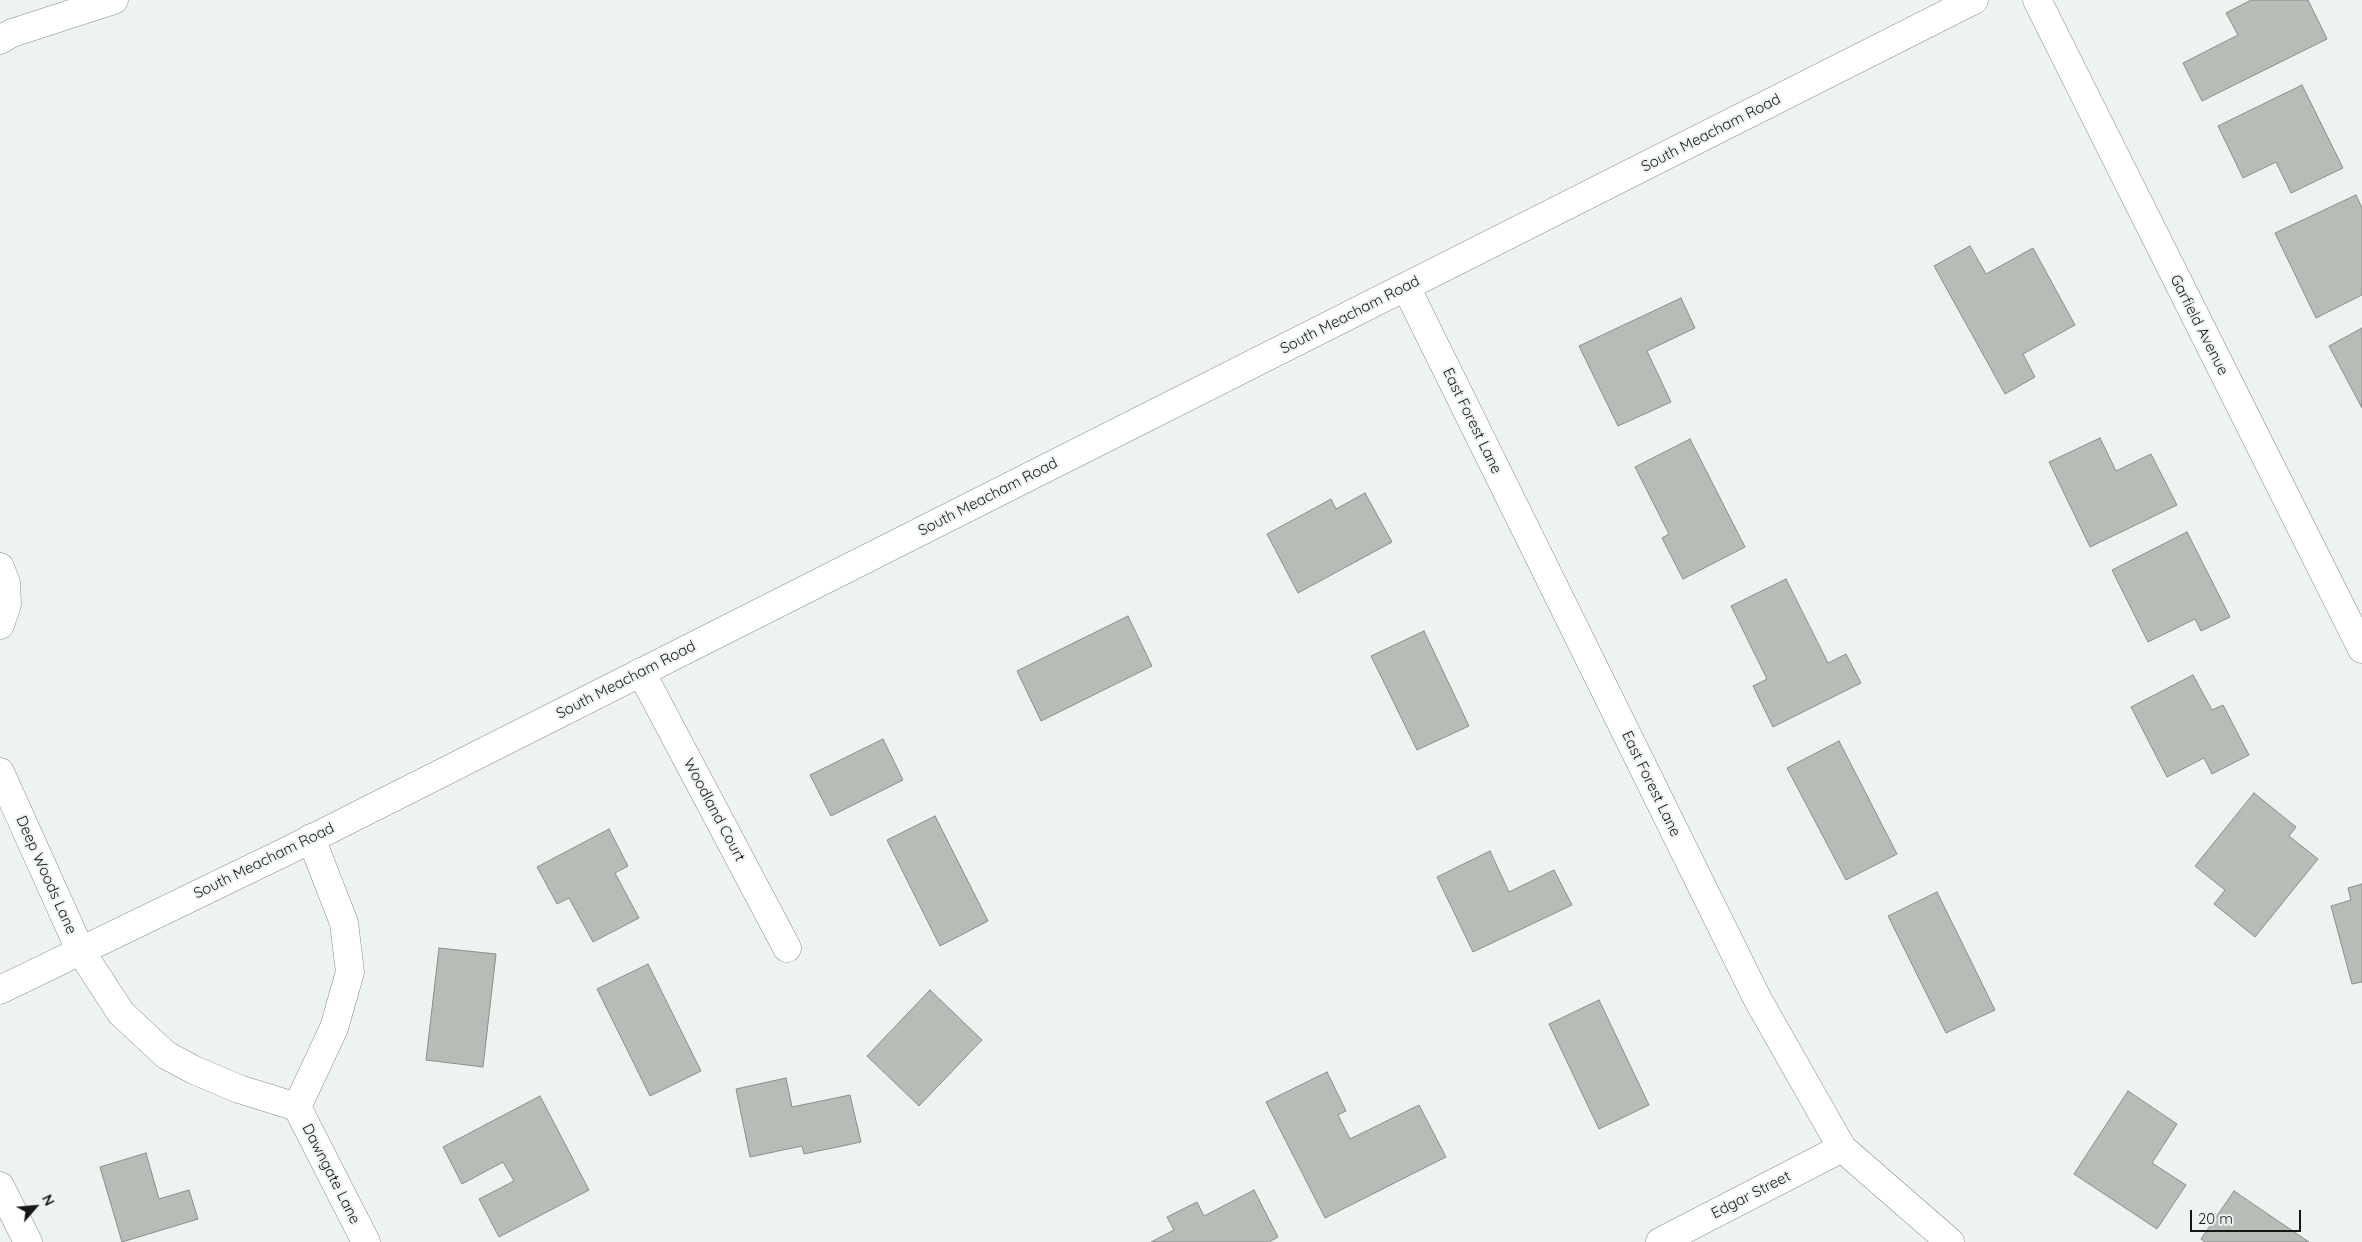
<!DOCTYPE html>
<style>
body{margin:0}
#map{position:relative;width:2362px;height:1242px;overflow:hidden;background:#edf3f1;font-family:Quicksand,sans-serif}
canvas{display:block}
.north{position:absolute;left:10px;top:1182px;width:50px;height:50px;-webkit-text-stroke:4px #edf3f1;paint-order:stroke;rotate:63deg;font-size:14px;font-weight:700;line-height:20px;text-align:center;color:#161817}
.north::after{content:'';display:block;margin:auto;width:18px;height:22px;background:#161817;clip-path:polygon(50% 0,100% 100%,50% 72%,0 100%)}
.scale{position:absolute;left:2190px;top:1210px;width:111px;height:22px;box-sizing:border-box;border:2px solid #161817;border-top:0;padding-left:6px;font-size:15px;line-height:18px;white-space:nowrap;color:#161817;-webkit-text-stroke:4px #edf3f1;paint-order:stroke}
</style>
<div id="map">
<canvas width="2362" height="1242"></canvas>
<div class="north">N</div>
<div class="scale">20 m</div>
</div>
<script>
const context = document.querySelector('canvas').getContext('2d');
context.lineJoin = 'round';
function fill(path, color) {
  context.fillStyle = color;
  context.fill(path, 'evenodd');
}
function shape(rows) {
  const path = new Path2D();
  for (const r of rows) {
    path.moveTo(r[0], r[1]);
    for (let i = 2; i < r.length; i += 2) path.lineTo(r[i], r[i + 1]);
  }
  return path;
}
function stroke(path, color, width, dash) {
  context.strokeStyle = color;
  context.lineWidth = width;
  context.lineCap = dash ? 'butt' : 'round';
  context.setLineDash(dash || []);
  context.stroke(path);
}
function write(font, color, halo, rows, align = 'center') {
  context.font = font + ' Quicksand,sans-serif';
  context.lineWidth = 4;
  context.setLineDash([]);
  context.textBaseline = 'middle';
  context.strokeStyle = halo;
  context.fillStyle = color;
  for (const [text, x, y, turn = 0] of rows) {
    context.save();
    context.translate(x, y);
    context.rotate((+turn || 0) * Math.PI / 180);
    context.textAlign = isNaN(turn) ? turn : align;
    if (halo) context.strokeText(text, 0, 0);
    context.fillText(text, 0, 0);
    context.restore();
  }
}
const building = shape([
 [2251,0,2308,0,2327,39,2202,101,2183,63,2238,35,2226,13,2251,0],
 [2302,85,2343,168,2291,193,2276,162,2243,178,2218,126,2302,85],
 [2356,195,2362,208,2362,295,2316,318,2275,233,2356,195],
 [1970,246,1986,274,2033,248,2075,325,2023,354,2035,377,2005,394,1934,266,1970,246],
 [1681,298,1695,328,1647,351,1671,402,1618,426,1579,346,1681,298],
 [2362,328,2362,408,2329,346,2362,328],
 [2100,438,2116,471,2151,454,2177,505,2090,547,2049,462,2100,438],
 [1690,439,1745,547,1683,579,1662,538,1669,534,1635,467,1690,439],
 [1365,493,1392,542,1298,593,1267,534,1331,499,1336,509,1365,493],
 [2187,532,2230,617,2201,631,2195,619,2148,642,2112,570,2187,532],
 [1786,579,1828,663,1846,654,1861,683,1773,727,1753,686,1767,679,1731,606,1786,579],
 [1128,616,1152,666,1041,721,1017,671,1128,616],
 [1424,631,1469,726,1417,750,1371,656,1424,631],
 [2193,675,2212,710,2223,705,2249,755,2212,774,2204,758,2167,777,2131,707,2193,675],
 [883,739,903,780,831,816,810,775,883,739],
 [1839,741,1897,854,1846,880,1787,768,1839,741],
 [2254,793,2296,827,2289,836,2318,859,2255,937,2214,904,2225,890,2195,866,2254,793],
 [935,816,988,921,940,946,887,840,935,816],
 [609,829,628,866,615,873,639,918,593,942,569,898,557,904,537,867,609,829],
 [1490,851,1509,892,1554,870,1572,905,1473,952,1437,877,1490,851],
 [2362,884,2362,982,2352,984,2331,906,2351,900,2348,888,2362,884],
 [1937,892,1995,1010,1946,1033,1888,916,1937,892],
 [439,948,496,954,483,1067,426,1060,439,948],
 [648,964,701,1071,650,1096,597,989,648,964],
 [930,990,982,1040,919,1106,867,1056,930,990],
 [1599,1000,1649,1105,1599,1129,1549,1024,1599,1000],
 [1327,1072,1346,1111,1338,1115,1350,1139,1419,1105,1446,1157,1325,1218,1266,1102,1327,1072],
 [786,1078,792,1107,850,1095,861,1142,804,1154,802,1146,750,1157,736,1089,786,1078],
 [2128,1091,2177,1124,2152,1163,2186,1185,2157,1229,2074,1174,2128,1091],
 [540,1096,589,1190,499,1237,479,1199,514,1181,503,1162,462,1184,443,1147,540,1096],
 [146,1153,159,1199,189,1190,198,1219,122,1242,100,1167,146,1153],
 [1254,1190,1278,1237,1269,1242,1151,1242,1174,1230,1167,1217,1197,1202,1204,1216,1254,1190],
 [2234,1191,2309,1242,2205,1242,2201,1239,2234,1191]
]);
fill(building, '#b8bcb7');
stroke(building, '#8a8e8a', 1);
const street = shape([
 [2037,0,2362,649],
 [0,40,12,33,114,0],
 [1406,287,1758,1000,1842,1148,1950,1242],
 [0,567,6,583,7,604,0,625],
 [641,672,787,948],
 [0,772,80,950,121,1013,166,1055,194,1070,239,1089,297,1107,366,1242],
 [297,1107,334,1028,350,972,344,923,311,838],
 [0,1186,28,1242],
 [1660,1242,1842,1148]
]);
const secondary = shape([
 [0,990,289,850,1974,0]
]);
stroke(street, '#878c8a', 29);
stroke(secondary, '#878c8a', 29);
stroke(street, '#fff', 28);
stroke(secondary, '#fff', 28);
write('15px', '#161817', '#edf3f1', [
 ["South Meacham Road",1711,133,-27],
 ["South Meacham Road",1350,315,-27],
 ["Garfield Avenue",2199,325,63],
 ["East Forest Lane",1472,421,64],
 ["South Meacham Road",988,497,-27],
 ["South Meacham Road",626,680,-27],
 ["East Forest Lane",1651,784,64],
 ["Woodland Court",714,810,62],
 ["South Meacham Road",264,861,-26],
 ["Deep Woods Lane",46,875,66],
 ["Dawngate Lane",331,1174,63],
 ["Edgar Street",1751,1195,-27]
]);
</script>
